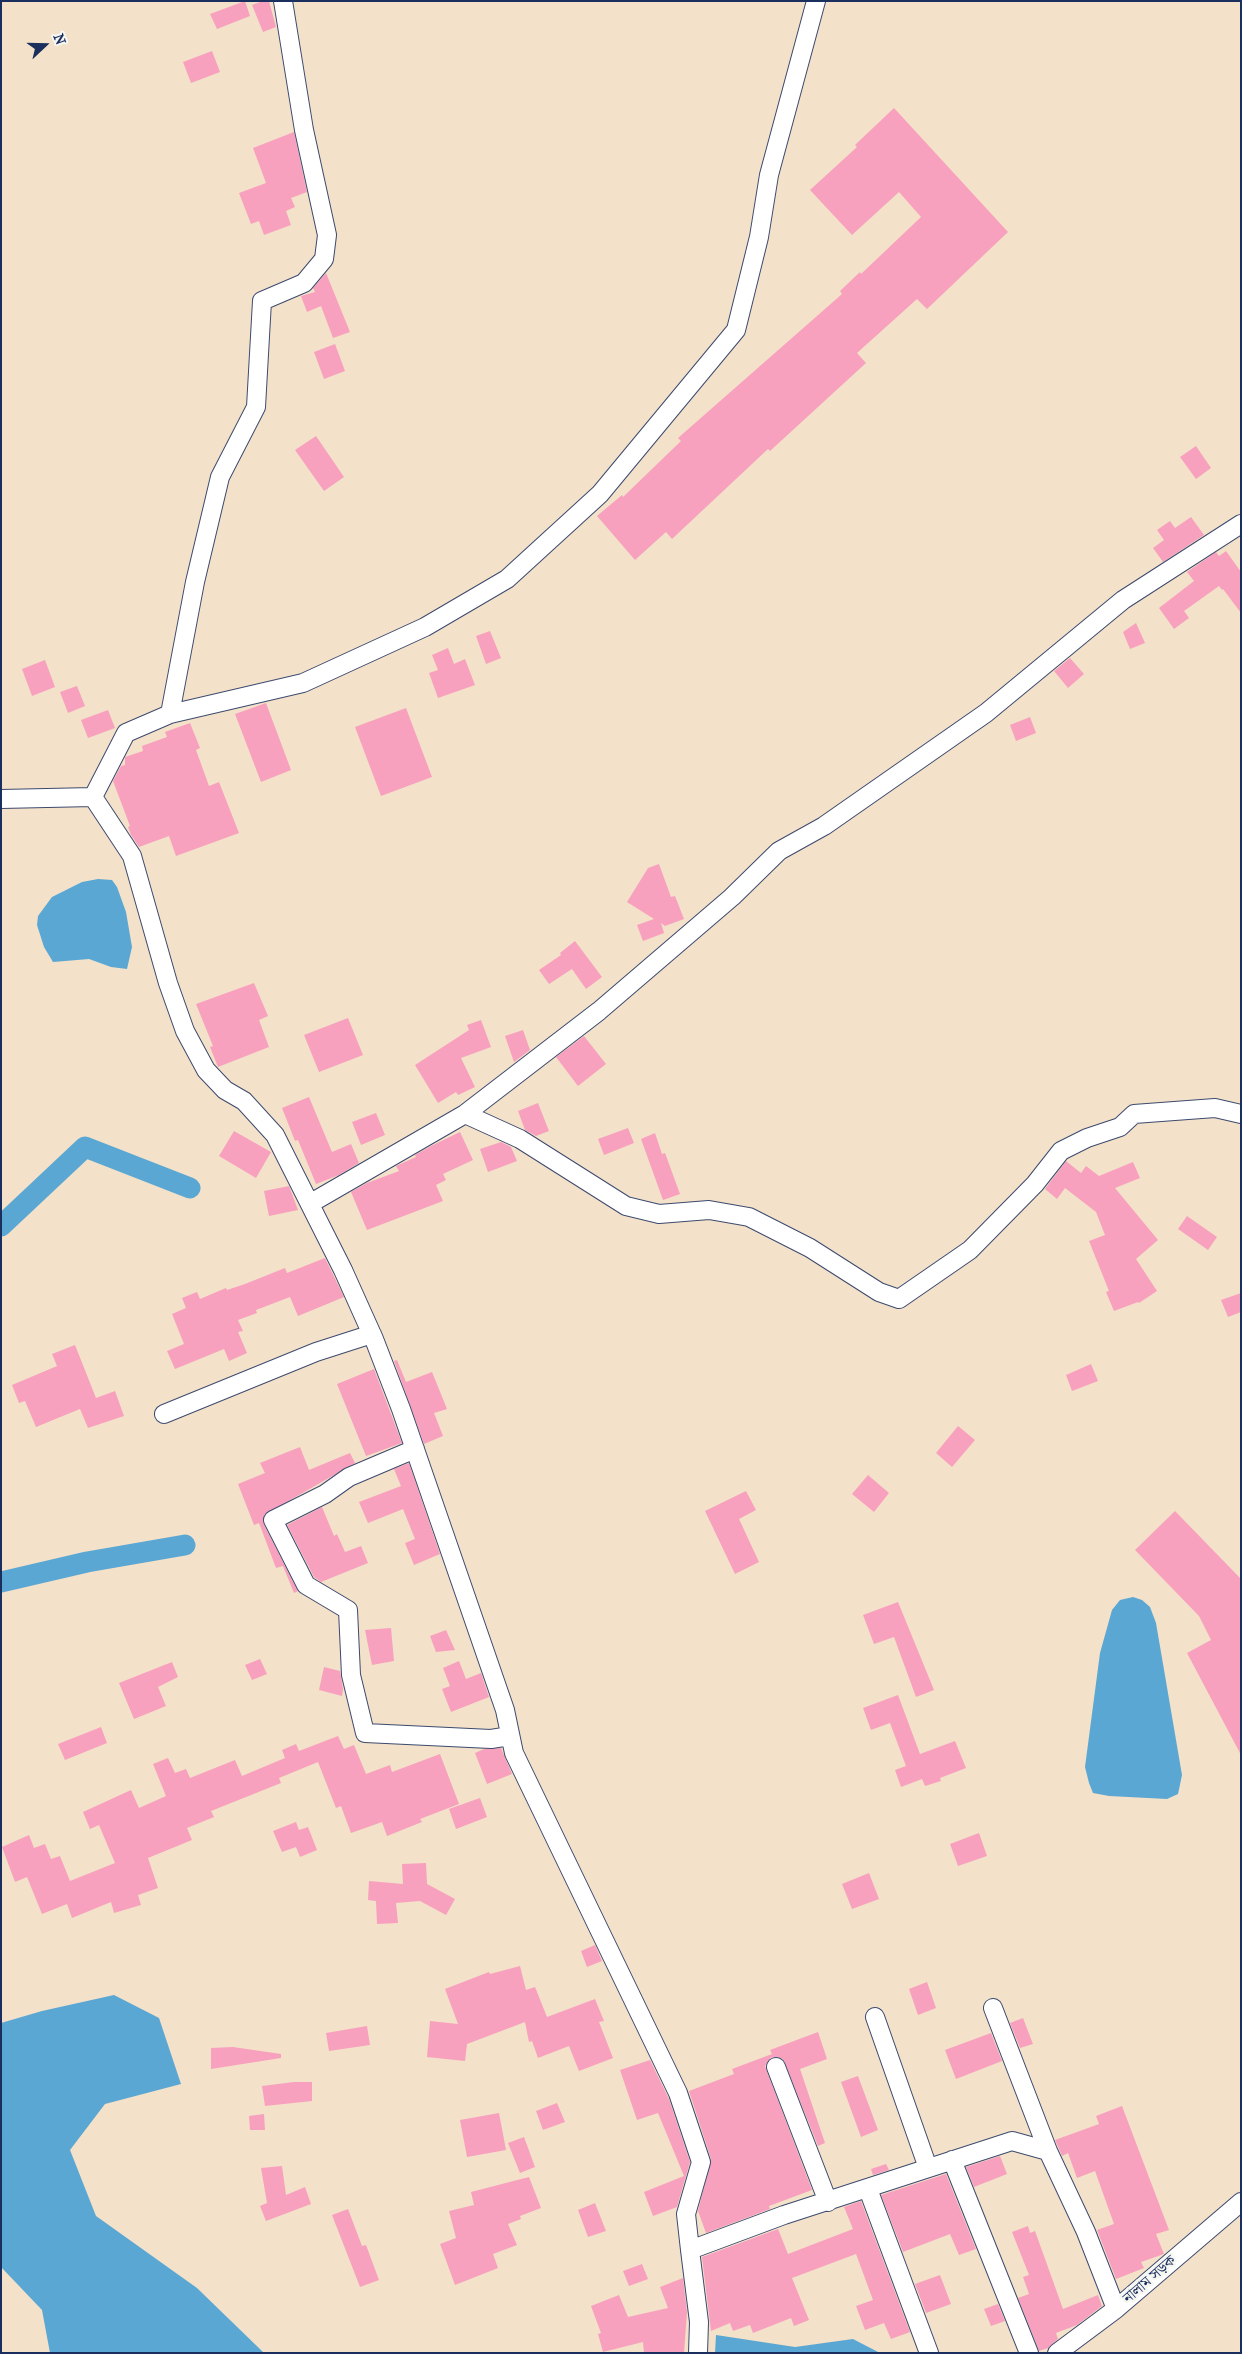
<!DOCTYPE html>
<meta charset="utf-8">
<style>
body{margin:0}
#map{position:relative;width:1242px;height:2354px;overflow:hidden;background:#f4e1c9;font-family:"IM FELL French Canon",serif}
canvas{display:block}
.frame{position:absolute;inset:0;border:2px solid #1b2f5e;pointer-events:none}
.north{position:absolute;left:20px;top:20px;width:50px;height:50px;-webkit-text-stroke:4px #f6f6f2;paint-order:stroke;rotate:69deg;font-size:14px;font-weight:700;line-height:20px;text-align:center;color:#1b2f5e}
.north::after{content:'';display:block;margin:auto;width:18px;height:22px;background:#1b2f5e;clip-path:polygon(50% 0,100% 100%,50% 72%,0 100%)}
</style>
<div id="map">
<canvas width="1242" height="2354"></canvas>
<div class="frame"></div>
<div class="north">N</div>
</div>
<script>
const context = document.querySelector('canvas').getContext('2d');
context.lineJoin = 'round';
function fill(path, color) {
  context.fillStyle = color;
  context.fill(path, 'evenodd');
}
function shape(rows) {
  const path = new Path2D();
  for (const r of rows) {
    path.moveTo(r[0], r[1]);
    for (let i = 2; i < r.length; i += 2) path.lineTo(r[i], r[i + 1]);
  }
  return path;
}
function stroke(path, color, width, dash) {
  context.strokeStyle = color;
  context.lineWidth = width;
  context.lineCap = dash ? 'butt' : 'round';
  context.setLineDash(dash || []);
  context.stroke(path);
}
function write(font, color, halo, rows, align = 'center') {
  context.font = font + ' "IM FELL French Canon","Noto Serif Bengali",serif';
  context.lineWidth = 5;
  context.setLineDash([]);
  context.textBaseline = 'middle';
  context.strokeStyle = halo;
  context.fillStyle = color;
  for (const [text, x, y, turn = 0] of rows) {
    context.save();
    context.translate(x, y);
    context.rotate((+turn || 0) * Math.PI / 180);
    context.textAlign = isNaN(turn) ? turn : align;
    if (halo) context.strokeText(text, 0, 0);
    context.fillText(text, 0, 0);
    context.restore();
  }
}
fill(shape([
 [98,879,112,880,117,887,126,912,132,947,127,969,111,967,89,959,53,962,44,947,37,925,38,916,52,897,82,882],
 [1133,1597,1142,1600,1150,1607,1156,1623,1182,1775,1178,1794,1167,1799,1109,1796,1093,1793,1089,1783,1085,1767,1100,1653,1112,1610,1120,1600],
 [114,1995,159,2018,181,2084,105,2104,70,2150,96,2216,197,2288,264,2353,50,2353,42,2310,1,2267,1,2023,42,2011],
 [716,2335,795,2347,853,2339,880,2353,715,2353]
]), '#5aa7d3');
stroke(shape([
 [1,1226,85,1147,190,1188],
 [1,1582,87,1562,185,1545]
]), '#5aa7d3', 21);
fill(shape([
 [245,1,250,16,217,29,210,14],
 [263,1,269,1,276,27,263,32,252,5],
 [212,51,220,72,191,83,183,62],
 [894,108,1008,232,927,309,917,299,857,353,866,363,770,451,768,449,672,539,666,532,635,560,597,516,622,495,623,497,681,441,678,438,842,294,840,291,860,272,861,274,921,217,899,192,852,235,810,190,857,147,855,145],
 [294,132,307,192,291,198,295,207,286,211,291,225,264,235,259,221,251,224,239,193,266,183,253,148],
 [326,273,350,332,333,338,321,306,307,312,301,296,315,292,313,288],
 [335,344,345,371,324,379,314,352],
 [316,436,344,477,324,491,295,450],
 [1196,446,1211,468,1196,479,1180,457],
 [1191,517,1204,535,1163,562,1153,548,1164,540,1157,530,1170,521,1175,528],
 [1226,551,1241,572,1241,613,1223,589,1222,590,1219,586,1184,611,1189,618,1174,629,1159,608,1194,581,1187,572,1216,552,1219,556],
 [1136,623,1145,643,1130,649,1123,632],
 [490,631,501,658,486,664,476,636],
 [448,648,454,664,465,659,475,685,438,698,429,673,438,670,432,655],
 [1070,658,1084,674,1068,688,1054,671],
 [45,660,55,687,32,696,22,669],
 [77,686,85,706,68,713,60,692],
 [266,703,291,770,261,782,235,714],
 [406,708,432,777,381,796,355,727],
 [108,710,115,728,88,738,81,720],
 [1030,717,1036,733,1016,741,1010,725],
 [190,723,200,748,196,750,209,786,219,782,239,833,176,856,169,836,139,847,131,835,128,827,130,826,113,781,121,766,125,765,125,757,143,751,142,746,167,737,165,732],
 [659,864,671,897,675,896,684,919,665,926,661,923,664,933,643,941,637,925,654,919,627,902,648,868],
 [575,941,602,977,586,989,572,969,549,984,539,970,561,955,560,953],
 [254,983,268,1016,259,1020,269,1047,218,1067,210,1047,213,1046,196,1004],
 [348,1018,363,1055,319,1072,304,1035],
 [481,1020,491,1047,461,1058,475,1087,458,1095,456,1092,438,1103,415,1065,469,1030,467,1025],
 [523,1030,530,1050,514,1062,505,1036],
 [584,1036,606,1064,578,1086,556,1057],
 [309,1097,332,1152,351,1144,359,1163,339,1175,316,1184,298,1140,295,1141,282,1108],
 [538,1103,549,1131,536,1136,525,1130,518,1111],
 [376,1113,385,1135,361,1145,352,1122],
 [628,1128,634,1143,604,1155,598,1139],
 [234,1131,271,1152,256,1178,219,1156],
 [460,1132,473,1160,443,1174,446,1180,436,1185,443,1201,367,1230,351,1192,367,1183,399,1171,396,1166,416,1157,415,1155,431,1146],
 [655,1133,662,1154,665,1153,680,1194,663,1200,641,1139],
 [501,1142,511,1147,517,1161,488,1172,480,1149],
 [1066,1161,1081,1173,1086,1166,1099,1176,1133,1162,1140,1178,1115,1188,1158,1240,1136,1259,1157,1291,1139,1303,1138,1302,1114,1311,1106,1292,1109,1291,1089,1241,1105,1235,1096,1212,1065,1188,1057,1199,1045,1189],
 [289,1186,298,1210,269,1216,264,1191],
 [1187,1216,1217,1237,1208,1250,1178,1229],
 [325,1258,344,1297,298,1316,290,1297,256,1310,257,1313,238,1320,243,1331,238,1332,247,1353,229,1361,224,1349,175,1369,167,1351,184,1344,172,1314,186,1308,182,1298,197,1292,200,1299,226,1288,227,1290,245,1284,285,1268,287,1273],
 [1241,1293,1241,1312,1228,1317,1221,1300],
 [75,1345,96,1398,115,1391,124,1416,88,1428,80,1409,36,1427,25,1401,19,1403,12,1385,57,1366,52,1354],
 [397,1360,406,1382,432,1372,447,1409,434,1413,443,1436,424,1444,394,1361],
 [1091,1364,1098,1381,1072,1391,1066,1375],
 [374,1369,402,1443,366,1456,337,1384],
 [958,1426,975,1440,952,1467,936,1453],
 [300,1447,309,1470,350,1453,355,1463,264,1515,264,1525,298,1591,294,1593,283,1566,276,1568,259,1523,254,1525,238,1484,265,1473,260,1463],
 [409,1463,440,1554,414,1565,405,1543,415,1539,403,1509,368,1523,359,1502,401,1486,394,1469],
 [868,1475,889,1493,874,1512,852,1494],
 [746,1491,756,1510,739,1519,759,1562,735,1574,705,1511],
 [322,1507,334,1536,337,1534,345,1552,361,1546,368,1563,321,1582,314,1577,287,1525],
 [1175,1511,1241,1579,1241,1755,1187,1653,1211,1640,1199,1616,1135,1550],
 [898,1602,934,1690,916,1697,894,1637,874,1644,863,1615],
 [391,1628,394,1661,372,1665,365,1630],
 [446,1630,455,1650,436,1652,430,1636],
 [260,1659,267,1674,252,1680,245,1665],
 [459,1661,466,1679,481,1673,489,1697,451,1712,442,1689,450,1686,443,1668],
 [172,1662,178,1677,158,1687,166,1706,134,1719,119,1683],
 [324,1667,340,1671,343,1689,342,1696,319,1690],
 [898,1695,920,1754,955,1741,966,1768,940,1778,941,1781,925,1786,922,1779,901,1787,895,1770,906,1766,890,1723,871,1730,863,1708],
 [101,1727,107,1743,65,1760,58,1744],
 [338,1736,344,1749,354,1745,366,1774,390,1765,392,1772,440,1754,459,1804,420,1819,422,1822,387,1836,382,1822,351,1833,341,1806,336,1808,318,1762,279,1778,281,1783,211,1811,214,1817,187,1828,192,1840,148,1858,158,1888,138,1895,141,1905,114,1913,111,1902,72,1918,67,1904,42,1914,27,1877,15,1882,2,1847,29,1835,34,1848,45,1844,51,1859,60,1856,70,1881,115,1863,99,1825,90,1829,83,1812,131,1790,139,1808,166,1796,153,1764,168,1758,175,1773,186,1769,190,1778,235,1760,242,1776,285,1758,282,1750,296,1744,299,1751],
 [501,1748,512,1774,487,1784,475,1753,484,1749],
 [480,1798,487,1817,456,1829,449,1809],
 [296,1822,299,1830,308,1827,317,1850,300,1857,296,1847,282,1852,273,1831],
 [979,1833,987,1856,958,1866,950,1844],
 [426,1863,427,1884,455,1899,446,1915,420,1901,396,1903,398,1923,377,1924,376,1901,368,1900,369,1881,403,1884,402,1864],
 [869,1873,879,1899,852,1909,842,1884],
 [595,1945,602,1961,587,1967,581,1951],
 [520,1966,526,1990,535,1987,547,2017,595,1999,604,2021,599,2022,613,2058,579,2071,569,2046,538,2058,532,2041,529,2042,525,2022,467,2044,465,2061,427,2057,430,2021,458,2024,445,1989,489,1972,490,1974],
 [927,1982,936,2008,918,2015,909,1989],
 [1023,2018,1033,2044,1020,2048,1010,2023],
 [367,2026,370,2045,329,2051,326,2033],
 [818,2032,827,2059,800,2069,825,2143,818,2146,783,2059,778,2057,772,2057,765,2066,812,2190,769,2206,770,2209,706,2233,698,2211,711,2159,689,2091,734,2074,732,2069,772,2054,770,2050],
 [991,2033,1002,2061,956,2079,945,2050],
 [233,2047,281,2054,281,2058,211,2069,211,2048],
 [650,2060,669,2099,690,2162,677,2207,653,2216,644,2192,684,2176,658,2113,637,2120,620,2070],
 [858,2076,878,2130,861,2137,841,2082],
 [294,2082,312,2082,312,2101,265,2106,262,2086],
 [557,2103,565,2122,543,2130,536,2111],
 [1122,2106,1169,2230,1156,2234,1164,2254,1141,2262,1144,2268,1116,2279,1097,2230,1114,2224,1095,2171,1077,2178,1068,2153,1062,2156,1055,2140,1099,2124,1096,2116],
 [499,2113,506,2150,467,2157,460,2120],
 [264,2114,265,2130,250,2130,249,2116],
 [524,2137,535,2167,520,2173,508,2143],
 [1000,2156,1007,2174,974,2187,966,2167],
 [886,2164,889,2170,873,2175,871,2169],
 [282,2166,286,2195,305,2187,311,2204,266,2221,260,2206,267,2203,261,2168],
 [946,2174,976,2249,959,2255,950,2234,903,2252,881,2195],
 [529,2177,541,2208,520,2216,521,2219,508,2224,517,2245,493,2254,498,2268,455,2285,440,2244,456,2238,449,2211,474,2205,471,2192],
 [861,2201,910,2332,891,2339,884,2323,865,2330,856,2306,873,2300,856,2254,792,2278,809,2320,794,2326,791,2318,753,2333,750,2325,733,2331,730,2323,711,2331,702,2257,778,2229,788,2254,853,2229,844,2207],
 [595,2203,606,2231,588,2237,578,2210],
 [348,2209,362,2246,366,2245,379,2280,360,2287,332,2215],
 [1028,2226,1030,2233,1035,2231,1063,2309,1098,2295,1102,2306,1077,2325,1056,2333,1058,2339,1048,2348,1039,2351,1018,2298,1029,2294,1023,2277,1029,2275,1012,2232],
 [642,2264,648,2279,629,2286,623,2271],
 [940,2275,951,2304,926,2313,915,2284],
 [683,2278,687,2312,684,2353,644,2353,643,2342,603,2352,598,2334,601,2333,591,2306,619,2295,628,2317,668,2308,660,2287],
 [998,2304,1005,2321,991,2326,984,2309]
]), '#f7a1be');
const minor = shape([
 [170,714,195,582,220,477,256,407,262,301,304,283,324,259,327,235,304,130,283,1],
 [93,797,132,856,168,983,185,1031,206,1070,225,1090,244,1101,275,1135,343,1270,374,1339,401,1409,505,1710,514,1753,678,2093,701,2162,686,2214,690,2250],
 [1,799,93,797,126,733,170,714,303,683,425,627,507,579,600,494,736,330,759,237,769,175,816,1],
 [465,1114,520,1139,626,1206,659,1214,709,1210,749,1217,810,1248,879,1292,899,1299,970,1250,1035,1184,1061,1151,1087,1138,1120,1127,1134,1114,1215,1108,1241,1114],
 [311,1203,465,1114,599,1011,732,897,779,851,824,826,986,713,1123,600,1241,524],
 [164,1414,316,1352,372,1334],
 [415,1449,349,1477,325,1494,273,1520,306,1585,348,1610,351,1675,365,1733,491,1739,510,1736],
 [993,2008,1048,2151],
 [875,2017,928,2168],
 [776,2067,828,2202],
 [952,2160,1029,2353],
 [868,2189,929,2353],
 [698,2353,699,2322,690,2250,784,2215,1012,2141,1048,2151,1086,2232,1116,2309],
 [1057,2353,1116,2309,1241,2202]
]);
stroke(minor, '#3c4a6e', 20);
stroke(minor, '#fff', 18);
write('15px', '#1b2f5e', '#f6f6f2', [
 ["নালাম সড়ক",1150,2280,-41]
]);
</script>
